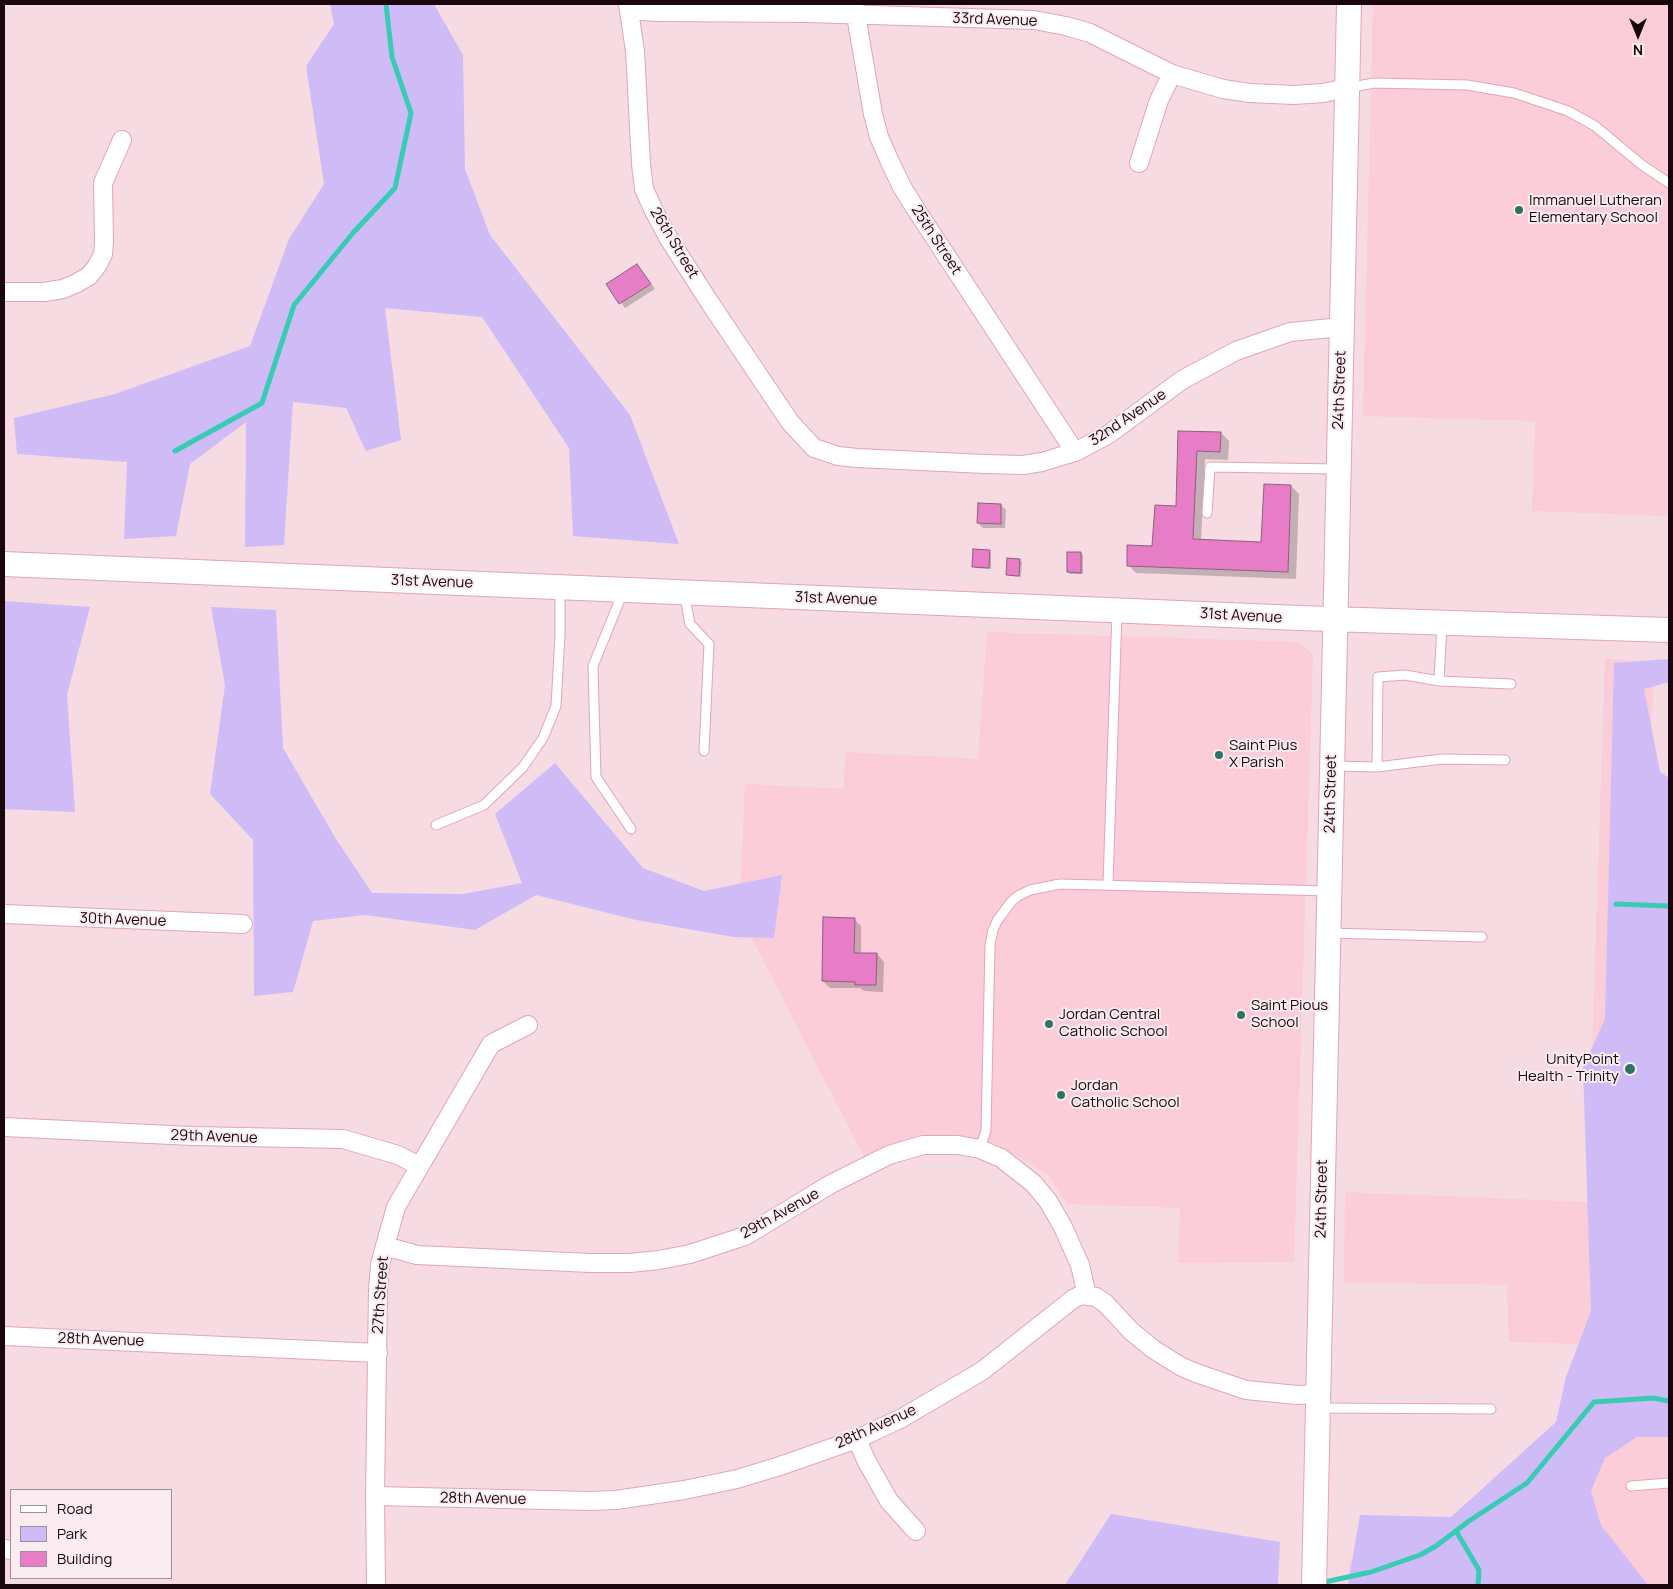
<!DOCTYPE html>
<style>
body{margin:0}
#map{position:relative;width:1673px;height:1589px;overflow:hidden;background:#f6dbe2;font-family:Manrope,sans-serif}
canvas{display:block}
.frame{position:absolute;inset:0;border:5px solid #1a060d;pointer-events:none}
.legend{position:absolute;left:10px;top:1489px;width:162px;height:90px;box-sizing:border-box;background:#faecf0;border:1px solid #a09095;margin:0;padding:6px 9px;list-style:none;font-size:15px;color:#1a060d}
.legend li{display:flex;align-items:center;gap:10px;height:25px}
.legend b{width:25px;border:1px solid #a09095}
.north{position:absolute;left:1613px;top:10px;width:50px;height:50px;-webkit-text-stroke:4px #faecf0;paint-order:stroke;rotate:180deg;font-size:14px;font-weight:700;line-height:20px;text-align:center;color:#1a060d}
.north::after{content:'';display:block;margin:auto;width:18px;height:22px;background:#1a060d;clip-path:polygon(50% 0,100% 100%,50% 72%,0 100%)}
</style>
<div id="map">
<canvas width="1673" height="1589"></canvas>
<div class="frame"></div>
<ul class="legend">
<li><b style="height:6px;background:#fff"></b>Road</li>
<li><b style="height:14px;background:#cfbcf6"></b>Park</li>
<li><b style="height:14px;background:#e67dc6"></b>Building</li>
</ul>
<div class="north">N</div>
</div>
<script>
const context = document.querySelector('canvas').getContext('2d');
context.lineJoin = 'round';
function fill(path, color) {
  context.fillStyle = color;
  context.fill(path, 'evenodd');
}
function shape(rows) {
  const path = new Path2D();
  for (const r of rows) {
    path.moveTo(r[0], r[1]);
    for (let i = 2; i < r.length; i += 2) path.lineTo(r[i], r[i + 1]);
  }
  return path;
}
function stroke(path, color, width, dash) {
  context.strokeStyle = color;
  context.lineWidth = width;
  context.lineCap = dash ? 'butt' : 'round';
  context.setLineDash(dash || []);
  context.stroke(path);
}
function write(font, color, halo, rows, align = 'center') {
  context.font = font + ' Manrope,sans-serif';
  context.lineWidth = 4;
  context.setLineDash([]);
  context.textBaseline = 'middle';
  context.strokeStyle = halo;
  context.fillStyle = color;
  for (const [text, x, y, turn = 0] of rows) {
    context.save();
    context.translate(x, y);
    context.rotate((+turn || 0) * Math.PI / 180);
    context.textAlign = isNaN(turn) ? turn : align;
    if (halo) context.strokeText(text, 0, 0);
    context.fillText(text, 0, 0);
    context.restore();
  }
}
fill(shape([
 [1373,4,1669,4,1669,516,1532,511,1535,421,1363,416],
 [987,632,1299,642,1313,655,1294,1262,1178,1263,1180,1208,1067,1204,1048,1175,996,1144,919,1135,864,1157,739,913,745,784,844,789,845,752,978,759],
 [1605,658,1654,663,1643,935,1669,936,1669,1585,1348,1585,1350,1559,1469,1560,1580,1425,1583,1344,1509,1342,1507,1285,1344,1282,1345,1192,1587,1202]
]), '#facdd9');
fill(shape([
 [330,4,434,4,463,55,465,169,490,235,630,415,679,544,573,536,569,448,482,317,385,308,401,440,366,451,346,408,293,402,284,545,245,547,246,422,190,464,176,536,124,539,127,462,17,454,14,418,115,394,250,346,289,239,324,184,306,66,334,24],
 [4,601,90,607,67,695,75,812,4,809],
 [211,607,276,610,283,748,336,839,372,893,463,894,522,883,495,814,555,763,643,868,704,891,782,875,774,938,734,937,636,920,536,895,475,930,365,915,313,921,293,992,254,996,253,840,210,794,225,685],
 [1669,659,1669,682,1644,689,1660,772,1669,778,1669,1437,1637,1437,1605,1458,1591,1491,1601,1525,1648,1585,1348,1585,1360,1515,1451,1517,1556,1422,1566,1377,1591,1311,1583,1068,1605,1019,1614,663],
 [1111,1514,1280,1542,1278,1585,1065,1585]
]), '#cfbcf6');
fill(shape([
 [637,265,655,289,625,308,608,284],
 [1179,432,1221,433,1229,441,1228,460,1205,459,1201,541,1262,543,1291,486,1299,494,1296,579,1136,573,1128,565,1154,547,1177,508],
 [1001,505,1006,510,1005,528,983,528,978,523],
 [989,551,991,554,991,569,976,568,974,566],
 [1081,553,1083,555,1083,574,1070,574,1068,572],
 [1020,560,1022,562,1021,577,1010,576,1008,574],
 [854,919,861,926,861,954,877,954,884,962,883,992,864,991,860,988,830,988,823,981]
]), '#0003');
stroke(shape([
 [175,451,262,403,294,305,353,233,395,188,411,113,392,57,386,4],
 [1616,904,1669,906],
 [1456,1531,1479,1570,1478,1585],
 [1320,1583,1371,1572,1420,1555,1436,1546,1469,1521,1527,1483,1594,1402,1653,1398,1669,1401]
]), '#39cbb4', 5);
const building = shape([
 [637,264,651,284,619,304,606,284,637,264],
 [1178,431,1221,432,1220,452,1197,451,1193,539,1261,542,1264,484,1291,485,1288,572,1127,566,1127,545,1152,546,1155,505,1176,506,1178,431],
 [978,503,1001,504,1001,524,977,523,978,503],
 [973,549,990,550,989,568,972,567,973,549],
 [1067,552,1081,552,1081,573,1067,572,1067,552],
 [1007,558,1020,559,1019,576,1006,575,1007,558],
 [823,917,855,918,854,953,877,953,876,985,855,985,855,982,822,981,823,917]
]);
fill(building, '#e67dc6');
stroke(building, '#905e80', 1);
const lane = shape([
 [1347,88,1374,83,1467,85,1514,93,1568,111,1595,126,1642,165,1669,183],
 [1207,513,1210,467,1338,469],
 [623,592,593,666,596,777,631,829],
 [684,592,690,624,709,644,704,751],
 [1439,681,1442,624],
 [1333,766,1377,767,1442,759,1505,760],
 [1377,767,1378,677,1405,675,1439,681,1511,684],
 [436,825,484,805,523,767,543,738,556,706,560,635,560,587],
 [1108,884,1117,612],
 [1328,933,1482,937],
 [980,1149,986,1130,990,945,993,930,997,921,1011,902,1018,896,1030,890,1060,884,1328,891],
 [1319,1408,1491,1409],
 [1631,1486,1669,1483]
]);
const street = shape([
 [628,4,635,51,641,164,644,189,654,211,669,239,710,303,790,422,814,448,838,456,857,458,985,464,1023,465,1042,462,1075,452,1109,434,1182,380,1236,351,1290,332,1342,327],
 [854,4,873,114,879,137,890,162,902,187,917,211,1075,452],
 [629,10,657,12,807,13,1034,20,1066,26,1090,33,1172,74,1223,89,1250,93,1294,95,1323,93,1347,88],
 [1139,163,1159,100,1172,74],
 [4,292,44,292,63,289,77,283,89,276,97,266,103,254,104,242,103,183,122,140],
 [4,914,243,924],
 [4,1127,192,1136,343,1139,398,1155,419,1166],
 [385,1246,417,1255,590,1263,630,1263,659,1260,690,1254,745,1236,831,1184,889,1155,923,1145,958,1145,980,1149,1001,1158,1033,1183,1048,1201,1063,1227,1080,1265,1087,1295],
 [4,1336,378,1353],
 [857,1439,866,1460,889,1501,916,1531],
 [375,1496,590,1501,616,1500,684,1490,737,1479,780,1466,857,1439,902,1418,982,1371,1073,1299,1081,1295,1096,1297,1105,1303,1131,1331,1153,1349,1180,1366,1196,1373,1246,1390,1297,1395,1318,1394],
 [4,1549,11,1550],
 [376,1585,375,1496,378,1290,380,1265,385,1246,396,1207,491,1044,528,1025]
]);
const secondary = shape([
 [4,564,1299,618,1669,630],
 [1314,1585,1349,4]
]);
stroke(lane, '#e4a4b7', 11);
stroke(street, '#e4a4b7', 20);
stroke(secondary, '#e4a4b7', 26);
stroke(lane, '#fff', 9);
stroke(street, '#fff', 18);
stroke(secondary, '#fff', 24);
for (const [x, y, r, color] of [
 [1519,210,5,"#2e7366"],
 [1219,755,5,"#2e7366"],
 [1241,1015,5,"#2e7366"],
 [1049,1024,5,"#2e7366"],
 [1630,1069,6,"#2e7366"],
 [1061,1095,5,"#2e7366"]
]) {
  const dot = new Path2D();
  dot.arc(x, y, r, 0, 2 * Math.PI);
  context.fillStyle = color;
  context.fill(dot);
  stroke(dot, '#faecf0', 2);
}
write('15px', '#1a060d', '#faecf0', [
 ["33rd Avenue",995,20,2],
 ["25th Street",936,240,57],
 ["26th Street",674,243,59],
 ["24th Street",1340,390,-88],
 ["32nd Avenue",1128,418,-34],
 ["31st Avenue",432,582,2],
 ["31st Avenue",836,599,2],
 ["31st Avenue",1241,616,3],
 ["24th Street",1331,794,-89],
 ["30th Avenue",123,920,2],
 ["29th Avenue",214,1137,2],
 ["24th Street",1322,1199,-89],
 ["29th Avenue",780,1214,-29],
 ["27th Street",381,1295,-86],
 ["28th Avenue",101,1340,2],
 ["28th Avenue",876,1427,-24],
 ["28th Avenue",483,1499,1]
]);
write('15px', '#1a060d', '#faecf0', [
 ["Immanuel Lutheran",1529,201],
 ["Elementary School",1529,218],
 ["Saint Pius",1229,746],
 ["X Parish",1229,763],
 ["Saint Pious",1251,1006],
 ["School",1251,1023],
 ["Jordan Central",1059,1015],
 ["Catholic School",1059,1032],
 ["UnityPoint",1619,1060,"right"],
 ["Health - Trinity",1619,1077,"right"],
 ["Jordan",1071,1086],
 ["Catholic School",1071,1103]
], 'left');
</script>
